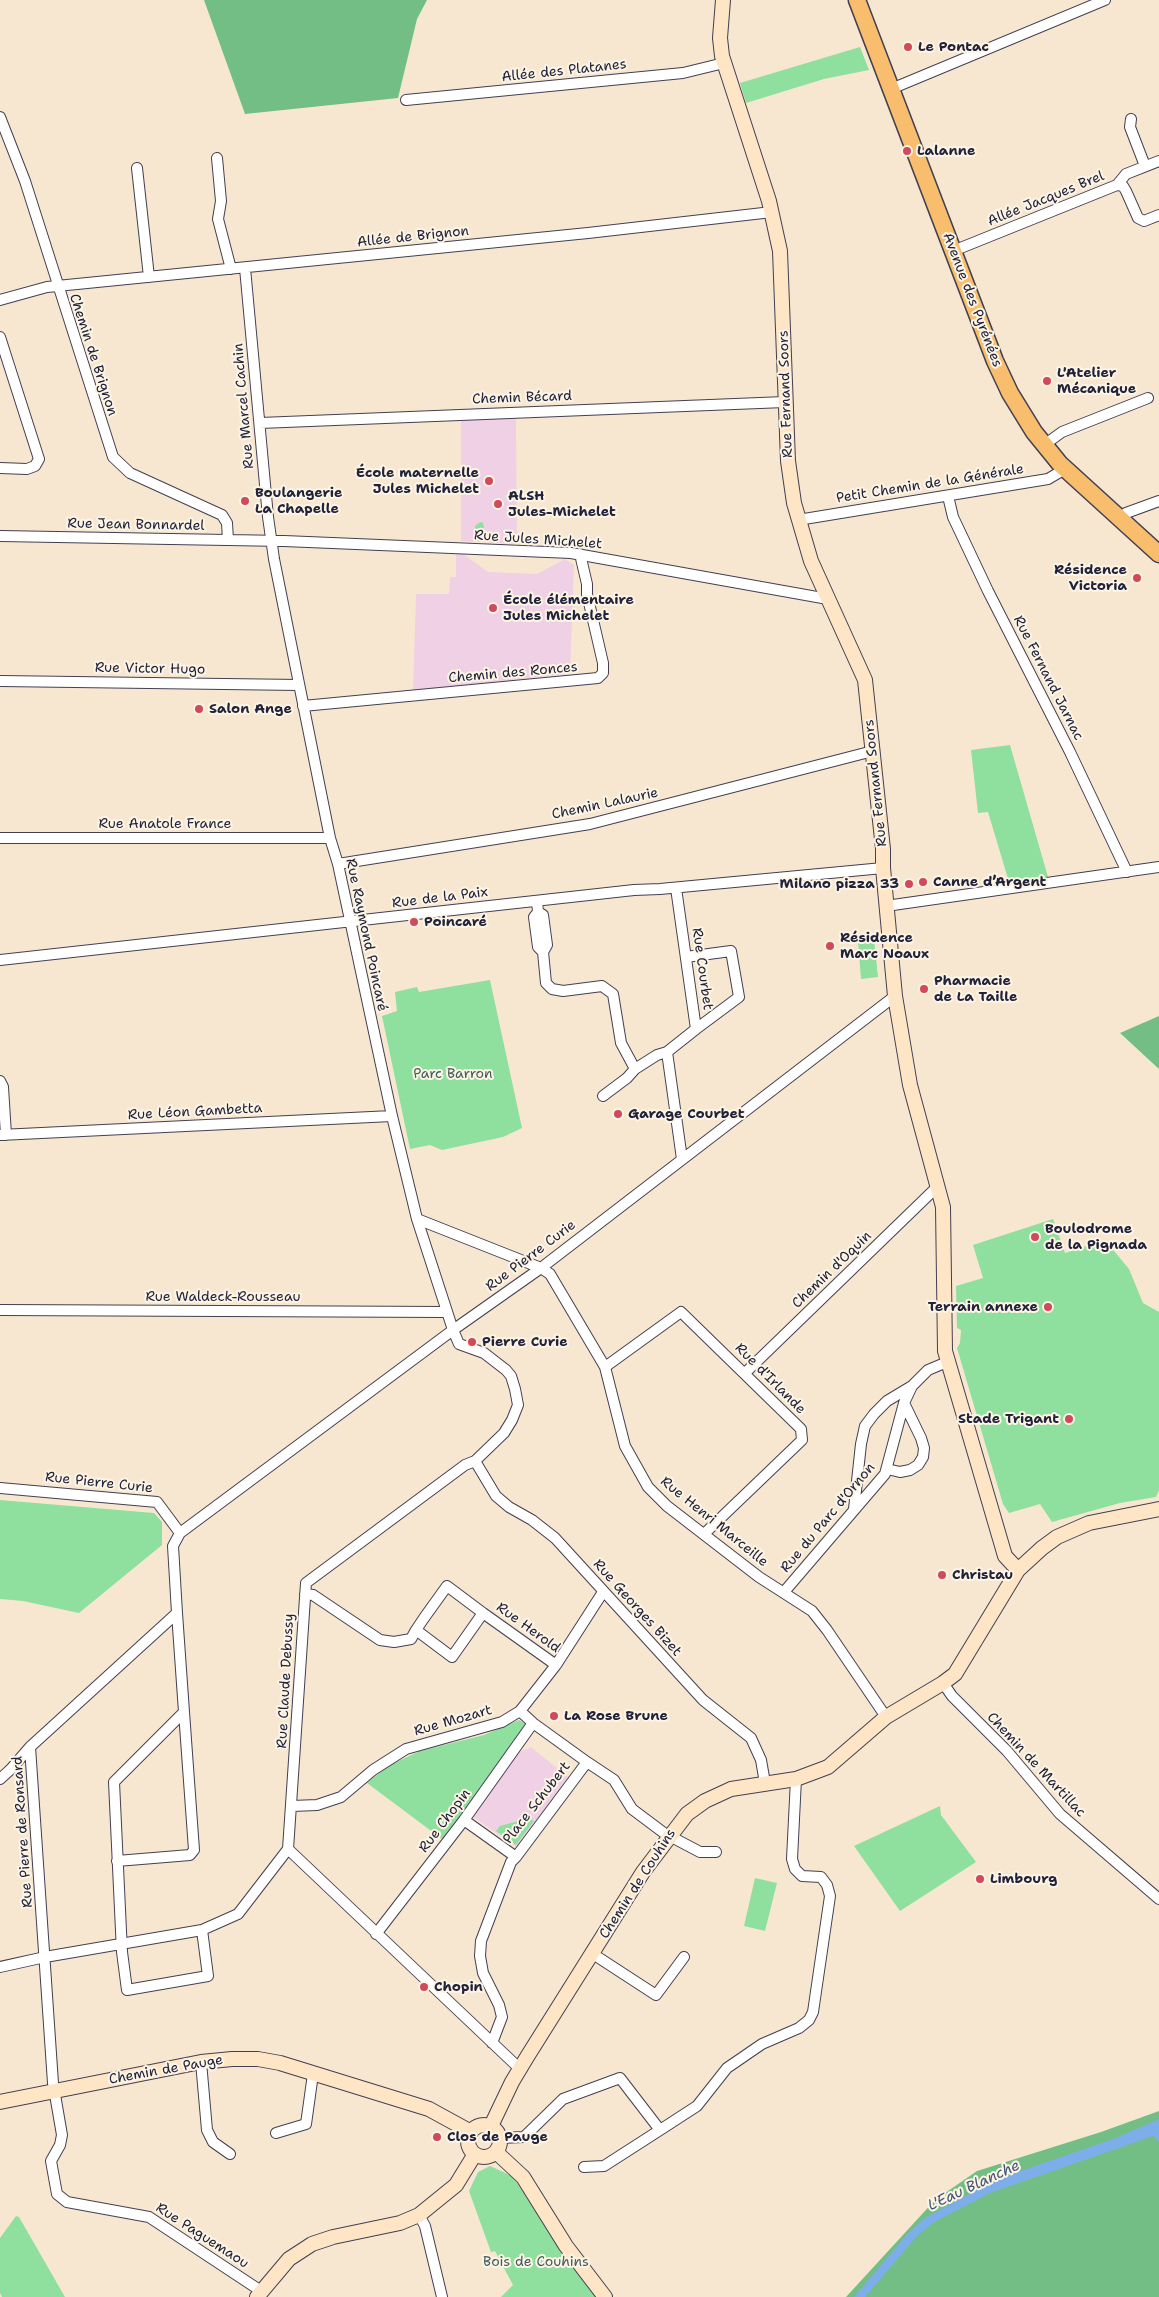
<!DOCTYPE html>
<meta charset="utf-8">
<style>
body{margin:0}
canvas{display:block;background:#f8e7d0}
</style>
<canvas width="1159" height="2297"></canvas>
<script>
const context = document.querySelector('canvas').getContext('2d');
context.lineJoin = 'round';
function fill(path, color) {
  context.fillStyle = color;
  context.fill(path, 'evenodd');
}
function shape(rows) {
  const path = new Path2D();
  for (const r of rows) {
    if (r.length === 3) {
      path.moveTo(r[0] + r[2], r[1]);
      path.arc(r[0], r[1], r[2], 0, 2 * Math.PI);
      continue;
    }
    path.moveTo(r[0], r[1]);
    for (let i = 2; i < r.length; i += 2) path.lineTo(r[i], r[i + 1]);
  }
  return path;
}
function stroke(path, color, width, dash) {
  context.strokeStyle = color;
  context.lineWidth = width;
  context.lineCap = dash ? 'butt' : 'round';
  context.setLineDash(dash || []);
  context.stroke(path);
}
function write(font, color, halo, rows, align = 'center') {
  context.font = font + ' "Shantell Sans",sans-serif';
  context.lineWidth = 4;
  context.setLineDash([]);
  context.textBaseline = 'middle';
  context.strokeStyle = halo;
  context.fillStyle = color;
  for (const [text, x, y, turn = 0] of rows) {
    context.save();
    context.translate(x, y);
    context.rotate((+turn || 0) * Math.PI / 180);
    context.textAlign = isNaN(turn) ? turn : align;
    if (halo) context.strokeText(text, 0, 0);
    context.fillText(text, 0, 0);
    context.restore();
  }
}
fill(shape([
 [516,418,517,544,461,541,461,420],
 [456,553,462,553,488,572,537,574,565,559,574,565,570,674,413,690,416,594,449,594,450,577,456,577],
 [531,1747,568,1777,516,1847,472,1816,519,1752]
]), '#f0d0e4');
fill(shape([
 [860,47,869,70,824,79,746,103,740,83],
 [481,522,483,523,485,534,476,537,474,530,476,525],
 [1010,745,1048,877,1009,882,988,812,978,813,971,750],
 [874,939,878,977,861,979,858,941],
 [490,980,522,1128,503,1137,442,1150,430,1145,410,1149,382,1016,397,1011,395,992,417,987,419,992],
 [1053,1219,1065,1253,1105,1240,1129,1269,1143,1303,1159,1312,1159,1490,1156,1497,1120,1503,1052,1522,1040,1504,1009,1513,1003,1504,957,1348,960,1343,961,1330,957,1328,956,1286,983,1278,973,1245],
 [0,1500,154,1513,162,1522,162,1545,79,1613,23,1601,0,1599],
 [519,1720,528,1726,442,1839,367,1783,388,1766,420,1751,484,1735],
 [940,1806,941,1815,976,1862,900,1911,854,1846],
 [529,1818,534,1821,516,1845,496,1831,500,1826],
 [755,1878,777,1883,765,1931,744,1926],
 [490,2166,512,2176,598,2297,501,2297,513,2285,495,2251,491,2252,469,2191,478,2172],
 [16,2216,19,2217,65,2297,2,2297,0,2293,0,2238]
]), '#8fdf9e');
fill(shape([
 [204,0,427,0,417,19,398,98,245,114],
 [1159,1016,1159,1069,1120,1033],
 [1159,2111,1159,2297,846,2297,935,2200,977,2171,1101,2132]
]), '#73be85');
fill(shape([
 [1159,2119,1159,2142,1153,2136,990,2193,934,2222,916,2237,865,2297,854,2297,909,2232,925,2218,995,2180,1116,2138]
]), '#7eaee9');
const street = shape([
 [891,89,1105,0],
 [406,100,683,73,724,63],
 [0,117,25,181,113,457,130,473,222,515,227,523,228,540],
 [1131,119,1130,127,1145,166],
 [217,158,221,201,218,219,231,269],
 [137,168,149,277],
 [1117,185,1126,174,1159,161],
 [953,251,1117,185,1123,186,1126,191,1138,218,1144,221,1159,215],
 [245,268,268,517,274,559,330,838,338,864,392,1116,417,1219,453,1330,459,1344,484,1353,506,1370,511,1376,515,1389,518,1405,512,1420,504,1433,475,1461,465,1465,306,1583,288,1849,520,2069],
 [0,300,47,287,588,233,772,212],
 [0,337,39,459,35,466,27,469,0,468],
 [260,423,785,402],
 [1044,445,1062,432,1148,398],
 [948,496,953,517,988,591,1070,752,1127,872],
 [1119,518,1126,513,1159,501],
 [798,520,1048,479,1065,469],
 [0,536,284,541,571,553,828,599],
 [0,681,299,685],
 [303,706,598,678,603,673,603,663,587,594,587,584,580,554],
 [0,838,330,838],
 [338,864,590,824,873,751],
 [676,888,696,1029,667,1052,682,1159],
 [537,901,538,912,543,915,547,945,543,952],
 [886,906,1159,867],
 [538,912,534,917,538,947,543,952],
 [543,952,546,983,552,989,563,991,602,986,613,994,621,1043,635,1069,627,1078,603,1096],
 [686,957,731,951,739,997,696,1029],
 [0,960,634,890,660,889,883,868],
 [635,1069,657,1055,667,1052],
 [0,1081,3,1087,6,1135],
 [0,1135,392,1116],
 [417,1219,541,1268,550,1274,605,1367,625,1446,648,1487,667,1506,759,1577,812,1611,827,1630,886,1717],
 [0,1310,446,1312],
 [605,1367,681,1312,801,1429,802,1440,704,1534],
 [745,1373,938,1186],
 [475,1461,496,1496,509,1507,532,1520,555,1538,703,1700,751,1738,761,1760,765,1783],
 [887,1469,900,1472,910,1470,918,1465,923,1457,924,1448,921,1438,904,1403],
 [0,1488,157,1502,180,1533],
 [854,1509,861,1444,865,1426,874,1414,887,1401,912,1386],
 [784,1592,885,1474,904,1403,912,1386,928,1370,947,1362],
 [305,1594,313,1595,380,1640,394,1642,411,1639,416,1630,424,1618,447,1586,483,1613,452,1657,416,1630],
 [177,1613,184,1712,114,1782,122,1952,127,1990,208,1976,202,1930],
 [483,1613,556,1665],
 [943,1683,952,1696,1007,1751,1060,1814,1159,1899],
 [587,1762,614,1780,632,1809,664,1833,700,1852,716,1852],
 [0,1779,11,1769,30,1747],
 [292,1806,317,1805,341,1797,373,1770,406,1749,502,1722,520,1711,556,1665,603,1592],
 [464,1820,516,1857,587,1762,533,1723,520,1711],
 [117,1861,190,1855,194,1850,184,1712],
 [376,1934,464,1820,533,1723],
 [593,1954,656,1995,684,1957],
 [0,1967,45,1957,202,1930,238,1914,288,1849],
 [492,2043,502,2017,499,2005,483,1973,480,1956,481,1941,511,1862,516,1857],
 [201,2062,207,2130,213,2142,230,2154],
 [276,2133,306,2124,313,2074],
 [500,2138,524,2137,563,2099,620,2078,660,2130,697,2106,727,2068,762,2044,799,2028,809,2020,813,2012,830,1896,827,1885,821,1877,802,1876,795,1869,792,1859,796,1779],
 [584,2167,604,2166,660,2130],
 [419,2215,425,2226,442,2297],
 [261,2291,149,2217,67,2202,57,2194,51,2161,60,2145,62,2135,53,2083,30,1747,177,1613,173,1546,180,1533,453,1330,541,1268,895,996]
]);
const secondary = shape([
 [723,0,720,38,722,56,769,201,780,251,788,461,794,503,811,561,865,680,883,849,883,868,895,996,910,1085,943,1207,945,1351,1005,1556,1018,1570],
 [0,2102,201,2062,232,2059,258,2059,280,2063,429,2109,471,2132],
 [484,2141,16],
 [491,2126,512,2082,527,2057,643,1872,687,1814,705,1801,731,1789,796,1779,828,1767,886,1717,943,1683,955,1674,1018,1570,1042,1548,1057,1537,1089,1523,1159,1509],
 [496,2152,523,2177,566,2246,605,2297],
 [257,2297,289,2259,312,2244,333,2237,400,2223,419,2215,456,2185,475,2154]
]);
const primary = shape([
 [857,0,995,361,1010,393,1034,432,1060,464,1159,554]
]);
stroke(street, '#424051', 12);
stroke(secondary, '#424051', 16);
stroke(primary, '#424051', 19);
stroke(street, '#fff', 10);
stroke(secondary, '#fde5c5', 14);
stroke(primary, '#f9be6d', 16);
for (const [x, y, r, color] of [
 [908,47,5,"#d1495b"],
 [907,151,5,"#d1495b"],
 [1047,381,5,"#d1495b"],
 [489,481,5,"#d1495b"],
 [245,501,5,"#d1495b"],
 [498,504,5,"#d1495b"],
 [1137,578,5,"#d1495b"],
 [493,608,5,"#d1495b"],
 [199,709,5,"#d1495b"],
 [923,882,5,"#d1495b"],
 [909,884,5,"#d1495b"],
 [414,922,5,"#d1495b"],
 [830,946,5,"#d1495b"],
 [924,989,5,"#d1495b"],
 [618,1114,5,"#d1495b"],
 [1035,1237,5,"#d1495b"],
 [1048,1307,5,"#d1495b"],
 [472,1342,5,"#d1495b"],
 [1069,1419,5,"#d1495b"],
 [942,1575,5,"#d1495b"],
 [554,1716,5,"#d1495b"],
 [980,1879,5,"#d1495b"],
 [424,1987,5,"#d1495b"],
 [437,2137,5,"#d1495b"]
]) {
  const dot = new Path2D();
  dot.arc(x, y, r, 0, 2 * Math.PI);
  context.fillStyle = color;
  context.fill(dot);
  stroke(dot, '#fcf5e5', 2);
}
write('bold 14px', '#22223b', '#fcf5e5', [
 ["Le Pontac",918,47],
 ["Lalanne",917,151],
 ["L'Atelier",1057,373],
 ["Mécanique",1057,389],
 ["École maternelle",479,473,"right"],
 ["Jules Michelet",479,489,"right"],
 ["Boulangerie",255,493],
 ["La Chapelle",255,509],
 ["ALSH",508,496],
 ["Jules-Michelet",508,512],
 ["Résidence",1127,570,"right"],
 ["Victoria",1127,586,"right"],
 ["École élémentaire",503,600],
 ["Jules Michelet",503,616],
 ["Salon Ange",209,709],
 ["Canne d’Argent",933,882],
 ["Milano pizza 33",899,884,"right"],
 ["Poincaré",424,922],
 ["Résidence",840,938],
 ["Marc Noaux",840,954],
 ["Pharmacie",934,981],
 ["de La Taille",934,997],
 ["Garage Courbet",628,1114],
 ["Boulodrome",1045,1229],
 ["de la Pignada",1045,1245],
 ["Terrain annexe",1038,1307,"right"],
 ["Pierre Curie",482,1342],
 ["Stade Trigant",1059,1419,"right"],
 ["Christau",952,1575],
 ["La Rose Brune",564,1716],
 ["Limbourg",990,1879],
 ["Chopin",434,1987],
 ["Clos de Pauge",447,2137]
], 'left');
write('14px', '#22223b', '#fcf5e5', [
 ["Allée des Platanes",564,71,-6],
 ["Allée Jacques Brel",1046,199,-22],
 ["Allée de Brignon",413,237,-6],
 ["Avenue des Pyrénées",972,300,69],
 ["Chemin de Brignon",93,355,72],
 ["Rue Fernand Soors",786,394,-92],
 ["Chemin Bécard",522,398,-2],
 ["Rue Marcel Cachin",244,406,-95],
 ["Petit Chemin de la Générale",930,484,-9],
 ["Rue Jean Bonnardel",136,525,1],
 ["Rue Jules Michelet",538,540,4],
 ["Rue Victor Hugo",150,669,1],
 ["Chemin des Ronces",513,673,-5],
 ["Rue Fernand Jarnac",1048,678,63],
 ["Rue Fernand Soors",876,783,-96],
 ["Chemin Lalaurie",605,804,-12],
 ["Rue Anatole France",165,824],
 ["Rue de la Paix",440,898,-7],
 ["Rue Raymond Poincaré",366,935,78],
 ["Rue Courbet",702,969,82],
 ["Rue Léon Gambetta",195,1112,-3],
 ["Rue Pierre Curie",531,1256,-37],
 ["Chemin d'Oquin",832,1270,-44],
 ["Rue Waldeck-Rousseau",223,1297],
 ["Rue d'Irlande",770,1379,45],
 ["Rue Pierre Curie",99,1483,6],
 ["Rue du Parc d'Ornon",828,1518,-50],
 ["Rue Henri Marceille",714,1522,39],
 ["Rue Georges Bizet",637,1608,48],
 ["Rue Herold",528,1628,36],
 ["Rue Claude Debussy",286,1681,-87],
 ["Rue Mozart",453,1721,-16],
 ["Chemin de Martillac",1036,1765,47],
 ["Place Schubert",537,1803,-52],
 ["Rue Chopin",445,1821,-53],
 ["Rue Pierre de Ronsard",23,1832,-94],
 ["Chemin de Couhins",638,1884,-57],
 ["Chemin de Pauge",166,2070,-10],
 ["Rue Paguemaou",202,2236,33]
]);
write('14px', '#435b59', '#fcf5e5', [
 ["Parc Barron",453,1074],
 ["Bois de Couhins",536,2262]
]);
write('italic 15px', '#425378', '#fcf5e5', [
 ["L'Eau Blanche",974,2186,-25]
]);
</script>
